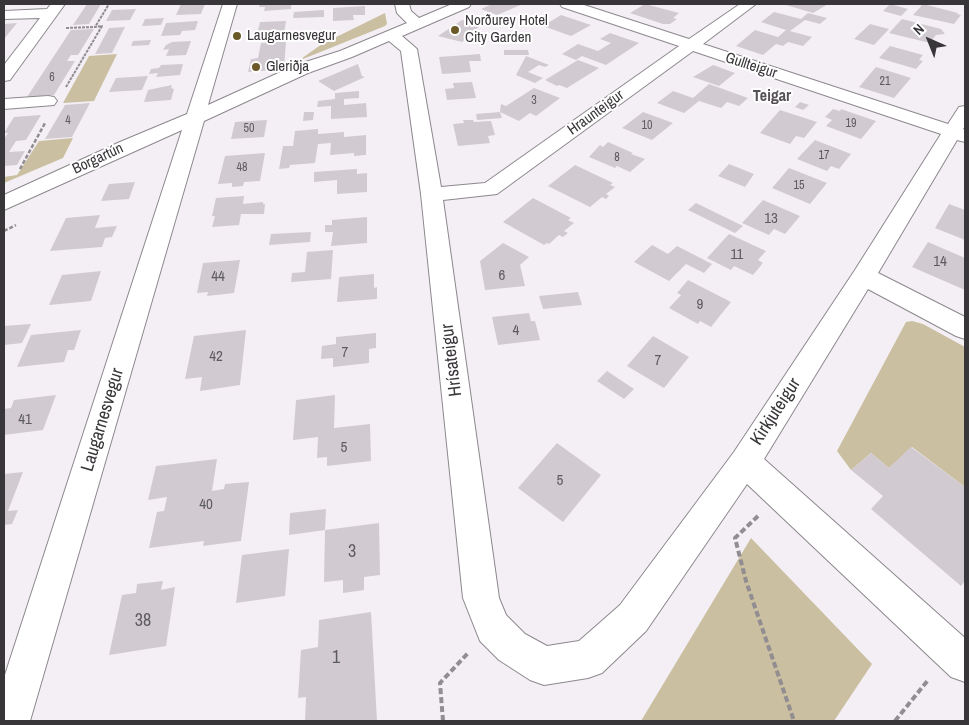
<!DOCTYPE html>
<meta charset="utf-8">
<style>
body{margin:0}
#map{position:relative;width:969px;height:725px;overflow:hidden;background:#f4eff5;font-family:"Archivo Narrow",sans-serif}
canvas{display:block}
.frame{position:absolute;inset:0;border:5px solid #383638;pointer-events:none}
.north{position:absolute;left:904px;top:15px;width:50px;height:50px;-webkit-text-stroke:4px #fffeff;paint-order:stroke;rotate:316deg;font-size:14px;font-weight:700;line-height:20px;text-align:center;color:#383638}
.north::after{content:'';display:block;margin:auto;width:18px;height:22px;background:#383638;clip-path:polygon(50% 0,100% 100%,50% 72%,0 100%)}
</style>
<div id="map">
<canvas width="969" height="725"></canvas>
<div class="frame"></div>
<div class="north">N</div>
</div>
<script>
const context = document.querySelector('canvas').getContext('2d');
context.lineJoin = 'round';
function fill(path, color) {
  context.fillStyle = color;
  context.fill(path, 'evenodd');
}
function shape(rows) {
  const path = new Path2D();
  for (const r of rows) {
    path.moveTo(r[0], r[1]);
    for (let i = 2; i < r.length; i += 2) path.lineTo(r[i], r[i + 1]);
  }
  return path;
}
function stroke(path, color, width, dash) {
  context.strokeStyle = color;
  context.lineWidth = width;
  context.lineCap = dash ? 'butt' : 'round';
  context.setLineDash(dash || []);
  context.stroke(path);
}
function write(font, color, halo, rows, align = 'center') {
  context.font = font + ' "Archivo Narrow",sans-serif';
  context.lineWidth = 4;
  context.setLineDash([]);
  context.textBaseline = 'middle';
  context.strokeStyle = halo;
  context.fillStyle = color;
  for (const [text, x, y, turn = 0] of rows) {
    context.save();
    context.translate(x, y);
    context.rotate((+turn || 0) * Math.PI / 180);
    context.textAlign = isNaN(turn) ? turn : align;
    if (halo) context.strokeText(text, 0, 0);
    context.fillText(text, 0, 0);
    context.restore();
  }
}
fill(shape([
 [385,13,387,24,385,26,298,61,322,44],
 [117,54,94,101,63,103,89,56],
 [73,138,63,158,4,183,4,177,17,175,39,141],
 [912,321,923,324,965,347,965,487,912,447,889,468,871,453,851,470,837,451,906,322],
 [751,538,872,664,834,721,641,721]
]), '#cabfa0');
fill(shape([
 [87,4,101,4,89,24,73,25],
 [181,4,205,4,201,14,176,15],
 [260,4,291,4,291,9,264,11,265,7,259,7],
 [492,4,523,4,497,15,481,9],
 [645,4,679,13,673,18,677,19,670,24,663,24,630,13],
 [788,4,828,4,813,13,786,5],
 [890,4,908,9,901,16,883,11],
 [923,4,958,13,957,14,961,15,954,24,913,15],
 [365,6,365,15,353,15,354,20,333,21,333,8],
 [136,9,130,20,106,21,112,10],
 [324,10,324,17,293,18,294,12],
 [774,12,801,19,808,13,827,18,820,24,805,20,790,31,812,37,803,46,788,42,783,46,776,44,763,55,736,46,755,30,778,37,786,30,761,22],
 [561,15,591,25,571,36,543,26],
 [164,18,161,25,142,26,145,19],
 [902,19,941,29,945,34,936,35,930,43,889,33],
 [462,20,482,24,462,42,438,36],
 [198,21,195,30,182,31,180,35,161,36,166,23],
 [286,21,284,34,257,35,260,22],
 [17,23,4,39,4,24],
 [870,24,889,29,874,45,854,39],
 [125,27,112,53,95,54,109,28],
 [94,29,78,55,71,55,67,61,75,61,54,95,27,97,71,30],
 [610,33,639,43,606,65,582,56,576,60,562,54,578,44,598,51,611,43,600,39],
 [151,40,149,45,131,46,133,41],
 [191,41,186,55,166,56,169,49,163,50,166,45,172,42],
 [286,41,284,69,248,72,251,59,258,58,261,43],
 [890,46,923,55,919,60,923,61,916,69,879,58],
 [504,50,528,50,529,55,504,55],
 [480,54,481,61,469,61,471,72,442,74,439,57],
 [526,56,549,65,545,67,539,65,528,72,543,78,535,83,516,75],
 [578,60,599,68,567,88,559,85,557,86,545,80],
 [183,64,180,75,156,77,158,73,149,74,151,69,159,68,161,65],
 [358,64,362,76,365,77,334,91,318,81],
 [713,65,735,73,719,86,693,77],
 [876,67,911,78,894,98,859,87],
 [148,76,142,90,109,92,116,78],
 [472,82,476,98,447,100,445,89,454,88,453,83],
 [709,84,748,98,739,106,727,102,721,108,699,101,684,113,657,103,673,91,693,98],
 [172,85,171,88,174,89,171,100,144,102,148,90],
 [534,88,560,98,536,116,530,113,519,121,500,112,502,118,477,120,476,114,500,112,501,104,506,106],
 [359,91,359,98,344,99,344,105,366,103,367,117,331,119,331,106,317,107,318,101,335,99,335,93],
 [800,102,809,105,803,110,795,107],
 [90,103,72,137,45,139,65,105],
 [833,109,840,111,841,109,876,121,861,139,826,126,832,120,825,117],
 [780,110,817,122,804,138,796,136,790,144,760,133],
 [304,112,314,112,313,120,303,121],
 [643,112,673,123,652,140,622,128],
 [41,115,26,140,16,141,9,152,25,151,17,165,4,166,4,139,8,133,4,133,14,117],
 [267,120,264,137,231,139,235,122],
 [463,120,473,120,474,122,491,121,495,135,488,136,490,143,458,146,453,124,464,123],
 [318,129,318,134,344,132,344,137,366,135,366,155,354,156,354,153,330,155,331,143,318,144,315,163,290,165,289,168,279,169,283,146,293,146,295,131],
 [815,140,851,154,839,169,831,166,827,171,797,159],
 [608,142,633,153,631,154,645,159,630,172,617,166,615,168,589,157,600,145,603,147],
 [265,153,260,181,244,182,243,186,232,187,232,183,218,184,225,156],
 [729,164,754,174,745,187,718,176],
 [575,165,613,183,610,185,615,187,606,194,609,196,606,199,602,197,590,207,548,186],
 [789,168,827,183,810,204,772,188],
 [357,169,357,174,367,173,367,192,337,194,337,180,314,182,314,172],
 [135,182,129,199,101,201,109,184],
 [244,196,243,204,263,202,263,204,265,204,264,214,241,214,239,225,212,227,215,216,212,216,216,198],
 [533,198,571,218,568,220,574,223,564,231,568,233,563,237,559,235,549,244,547,243,544,245,503,222],
 [763,200,800,216,785,234,774,229,769,235,742,223],
 [696,203,743,226,735,233,688,210],
 [949,204,965,210,965,240,935,228],
 [100,215,95,228,117,226,112,237,105,238,102,247,50,251,66,218],
 [367,217,367,243,331,246,333,232,325,232,325,225,332,225,332,220],
 [311,232,310,242,269,245,271,234],
 [729,234,766,251,758,260,763,263,753,275,734,266,731,270,707,258],
 [928,242,965,258,965,290,912,267],
 [503,243,529,257,520,265,525,286,485,290,480,261],
 [652,245,668,254,677,246,712,264,704,273,686,264,669,281,634,262],
 [333,250,331,279,291,282,292,273,305,272,307,252],
 [240,260,234,293,207,296,208,292,197,293,203,263],
 [101,271,91,301,49,305,62,275],
 [374,274,374,288,377,287,377,299,337,302,339,277],
 [688,280,731,302,711,327,700,321,698,324,669,308,681,295,677,293],
 [578,292,582,305,543,309,539,296],
 [529,313,531,321,535,321,540,340,498,345,492,317],
 [31,324,22,343,4,345,4,326],
 [81,330,74,350,68,350,64,362,17,367,31,335],
 [246,330,240,385,200,391,202,377,185,379,194,336],
 [376,333,376,348,369,349,369,363,333,367,333,358,321,359,322,346,336,344,336,337],
 [653,336,689,357,664,388,627,366],
 [607,371,634,389,624,399,597,381],
 [56,395,43,430,4,435,4,409,11,408,14,400],
 [335,395,334,428,370,424,371,461,327,466,327,457,317,458,318,437,293,440,296,400],
 [557,443,601,475,563,522,518,488],
 [911,447,965,487,965,581,961,586,871,509,883,496,851,470,871,453,889,468],
 [217,459,212,491,224,489,225,484,249,482,241,541,203,546,204,541,149,548,157,512,164,511,167,497,148,500,156,466],
 [23,472,8,511,18,510,12,524,4,525,4,474],
 [326,509,325,530,289,535,290,513],
 [379,523,380,575,364,577,364,590,343,593,343,580,324,582,325,530],
 [289,549,285,596,236,603,242,555],
 [163,581,161,590,175,587,166,646,109,655,122,595,136,593,137,584],
 [371,612,377,721,305,721,306,697,298,698,301,650,318,647,319,620]
]), '#d1cbd1');
const minor = shape([
 [51,4,65,4,10,80,4,81,4,65,40,18,4,19,4,11,47,9,51,4],
 [223,4,237,4,208,105,296,65,340,51,407,23,397,13,395,4,409,4,411,11,419,18,452,4,471,4,469,7,402,36,417,49,441,187,485,183,679,46,562,7,560,4,581,4,689,39,740,4,756,4,703,44,948,124,959,107,965,106,965,126,963,129,965,130,965,142,957,140,878,273,965,317,965,339,956,336,868,289,764,459,965,638,965,682,951,677,747,484,646,631,602,673,588,678,544,685,530,680,499,660,480,641,463,598,421,194,401,51,389,41,352,57,308,73,204,121,30,721,4,721,4,678,182,130,4,210,4,195,120,142,187,114,223,4],
 [693,51,941,134,855,270,734,452,620,605,579,641,547,646,525,634,506,615,499,598,443,200,497,194,693,51],
 [48,96,54,97,57,101,54,105,4,109,4,99,48,96]
]);
stroke(minor, '#8c888d', 2);
stroke(shape([
 [66,28,95,27],
 [66,87,102,26,95,27,109,4]
]), '#918d91', 2, [3, 1]);
stroke(shape([
 [20,169,45,123],
 [4,231,16,225]
]), '#918d91', 2.5, [4, 2]);
stroke(shape([
 [758,516,735,538,746,581,794,721],
 [443,721,440,683,469,652],
 [895,721,929,679]
]), '#918d91', 4, [6, 3]);
fill(minor, '#fff');
for (const [x, y, r, color] of [
 [455,30,5,"#6b5927"],
 [237,36,5,"#6b5927"],
 [256,67,5,"#6b5927"]
]) {
  const dot = new Path2D();
  dot.arc(x, y, r, 0, 2 * Math.PI);
  context.fillStyle = color;
  context.fill(dot);
  stroke(dot, '#fffeff', 2);
}
write('12px', '#5e5b5e', null, [
 ["6",52,78],
 ["21",885,82],
 ["3",534,101],
 ["4",68,121],
 ["19",851,124],
 ["10",647,126],
 ["50",249,129],
 ["17",824,156],
 ["8",617,158],
 ["48",242,168],
 ["15",799,186]
]);
write('15px', '#383638', '#fffeff', [
 ["Norðurey Hotel",465,21],
 ["City Garden",465,38],
 ["Laugarnesvegur",247,36],
 ["Gleriðja",266,67]
], 'left');
write('15px', '#383638', '#fffeff', [
 ["Gullteigur",751,66,18],
 ["Hraunteigur",596,113,-36],
 ["Borgartún",98,159,-25]
]);
write('15px', '#5e5b5e', null, [
 ["13",771,219],
 ["11",737,255],
 ["14",940,262],
 ["6",502,276],
 ["44",218,277],
 ["9",700,305],
 ["4",516,331],
 ["7",345,353],
 ["42",216,357],
 ["7",658,361],
 ["41",25,420],
 ["5",344,448],
 ["5",560,481],
 ["40",206,505]
]);
write('bold 16px', '#565156', '#fffeff', [
 ["Teigar",772,97]
]);
write('18px', '#383638', '#fffeff', [
 ["Hrísateigur",452,360,-97],
 ["Kirkjuteigur",776,412,-57],
 ["Laugarnesvegur",103,420,-73]
]);
write('18px', '#5e5b5e', null, [
 ["3",352,552],
 ["38",143,621],
 ["1",336,658]
]);
</script>
